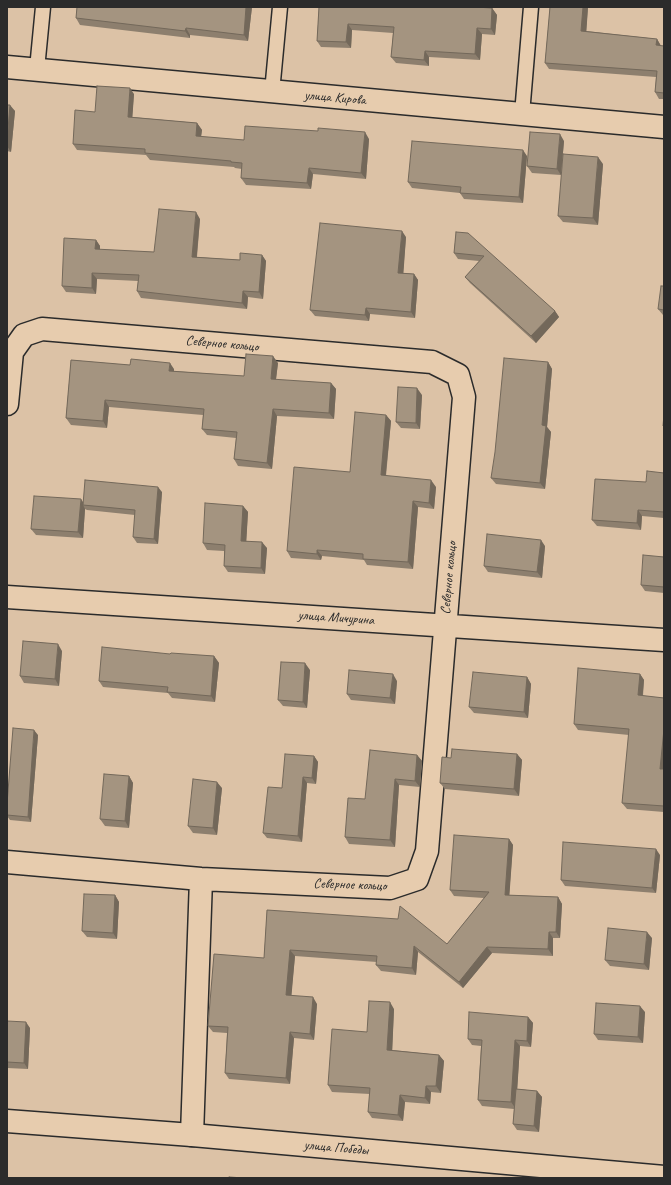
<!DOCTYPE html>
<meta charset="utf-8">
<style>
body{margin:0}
#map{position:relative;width:671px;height:1185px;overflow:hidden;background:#dcc2a6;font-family:Caveat,sans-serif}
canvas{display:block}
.frame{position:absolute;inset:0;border:8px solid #2b2b2b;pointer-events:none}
</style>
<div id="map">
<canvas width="671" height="1185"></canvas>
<div class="frame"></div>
</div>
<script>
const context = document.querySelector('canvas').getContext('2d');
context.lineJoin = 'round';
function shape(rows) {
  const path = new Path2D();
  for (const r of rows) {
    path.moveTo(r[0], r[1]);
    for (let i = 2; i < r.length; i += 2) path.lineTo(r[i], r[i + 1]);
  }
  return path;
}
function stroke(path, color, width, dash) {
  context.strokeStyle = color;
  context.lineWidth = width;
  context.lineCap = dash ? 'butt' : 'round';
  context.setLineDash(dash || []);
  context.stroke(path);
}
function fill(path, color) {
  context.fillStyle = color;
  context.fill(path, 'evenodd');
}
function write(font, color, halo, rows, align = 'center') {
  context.font = font + ' Caveat,sans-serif';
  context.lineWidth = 3;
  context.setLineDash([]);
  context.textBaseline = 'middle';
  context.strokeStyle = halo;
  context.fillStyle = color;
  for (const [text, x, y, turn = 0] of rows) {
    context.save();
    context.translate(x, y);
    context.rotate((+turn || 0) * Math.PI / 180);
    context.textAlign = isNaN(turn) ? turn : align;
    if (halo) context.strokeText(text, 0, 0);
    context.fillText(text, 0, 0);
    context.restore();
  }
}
const lane = shape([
 [37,69,43,7],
 [272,92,280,7],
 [522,114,531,7]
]);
const street = shape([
 [7,67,664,127],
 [7,404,12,352,24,335,42,329,432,362,458,375,464,397,427,851,417,879,390,888,201,879,7,862],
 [7,597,664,640],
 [192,1135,201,879]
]);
const secondary = shape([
 [7,1121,192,1135,664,1177]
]);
stroke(lane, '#2b2b2b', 17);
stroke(street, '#2b2b2b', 25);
stroke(secondary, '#2b2b2b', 25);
stroke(lane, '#e7ccae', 14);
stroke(street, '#e7ccae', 22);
stroke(secondary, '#e7ccae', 22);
fill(shape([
 [77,7,252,7,248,41,190,35,190,38,80,25,76,18],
 [319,7,492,8,497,15,495,35,482,34,480,60,429,57,429,66,396,63,391,57,393,33,352,30,351,48,321,47,317,41],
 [550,7,588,7,586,31,657,39,661,46,664,46,664,99,659,99,655,92,656,77,549,69,545,63],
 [134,94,132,117,197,123,202,130,201,137,244,140,369,139,366,179,313,174,311,189,246,185,241,178,242,169,235,168,234,167,150,160,146,155,77,150,73,144,95,112],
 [7,105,15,111,11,152,7,151],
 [564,141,561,175,532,173,527,166],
 [527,156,523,203,464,199,460,193,412,188,408,182],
 [603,164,598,225,563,222,558,216],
 [200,219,197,257,240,260,262,255,266,261,263,299,248,297,247,309,141,298,137,291,138,281,97,279,96,294,66,292,62,286,96,240,100,246,100,250,154,252],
 [456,232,555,311,559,317,536,343,470,283,465,277,479,261,458,259,454,253],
 [406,237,403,273,414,274,418,280,415,318,370,314,369,321,315,316,310,310],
 [664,286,664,315,663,315,658,309],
 [71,360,174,369,174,371,244,376,278,363,276,380,331,383,336,389,334,419,277,416,272,469,238,466,234,459,236,438,207,435,202,429,203,415,109,407,107,428,71,425,66,418],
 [548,362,552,369,547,427,551,432,545,489,496,484,491,478],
 [422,395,420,429,401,428,396,422],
 [386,415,391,421,386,476,436,487,434,509,418,507,413,569,367,565,364,560,322,556,321,560,291,558,287,551,350,472],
 [664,473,664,518,642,516,641,530,597,526,592,520,646,482],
 [162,492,158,544,137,543,133,537,135,515,87,510,85,509,83,538,36,535,31,529,83,502],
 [243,506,248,512,246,541,267,548,265,574,228,572,224,566,224,551,207,550,203,543],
 [545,546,542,578,488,572,484,566],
 [664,557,664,593,645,591,641,585],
 [62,651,59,686,24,683,20,676],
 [170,654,214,656,219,663,215,702,172,698,168,693,103,687,99,681],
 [310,670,307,708,283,706,278,700],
 [640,674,644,680,643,696,664,698,664,812,627,809,622,803,629,735,578,730,574,724],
 [527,677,531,684,528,718,474,713,469,707],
 [397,681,395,704,351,700,347,694],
 [38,735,31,822,10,820,7,816,7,804],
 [517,754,522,760,519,796,445,789,440,783,451,758],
 [417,755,422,761,420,787,399,785,395,847,349,844,345,837,365,799],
 [314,756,318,762,316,784,307,783,302,842,267,838,263,833],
 [129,776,133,783,129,828,105,826,100,819],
 [222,788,217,835,193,833,188,826],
 [509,839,513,845,509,895,558,897,562,904,560,938,553,938,553,956,492,953,463,988,418,952,416,975,381,971,376,965,377,962,295,956,291,996,317,1004,314,1040,294,1038,290,1084,229,1079,225,1073,227,1033,213,1032,208,1026,264,958,267,910,447,944,484,898,454,896,450,890],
 [660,855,656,893,565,886,561,880],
 [115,895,119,902,117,939,87,937,82,931],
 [652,938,649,970,610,966,605,960],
 [394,1009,392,1050,439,1055,444,1061,441,1093,431,1092,430,1104,405,1102,403,1121,372,1118,368,1112,370,1094,332,1092,328,1085,367,1032],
 [645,1012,643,1043,598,1040,594,1034],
 [528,1017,533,1023,531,1047,520,1046,517,1089,537,1091,542,1097,539,1132,517,1130,513,1124,514,1109,482,1106,478,1100,481,1046,472,1045,468,1039],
 [7,1021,30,1028,28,1069,7,1068]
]), '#8d7f6e');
fill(shape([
 [246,7,252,7,248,41,244,35],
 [583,7,588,7,586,37,581,31],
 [492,8,497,15,495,35,491,29],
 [348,24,352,30,351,48,346,42],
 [186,28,190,35,190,38,185,31],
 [477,28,482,34,480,60,475,54],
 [657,39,661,46,661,52,656,45],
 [425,51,429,57,429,66,424,60],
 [130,88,134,94,132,123,128,117],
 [10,105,15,111,11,152,7,146],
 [197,123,202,130,200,143,196,136],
 [365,132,369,139,366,179,361,173],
 [560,134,564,141,561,175,557,169],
 [523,150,527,156,523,203,519,197],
 [598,157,603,164,598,225,593,218],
 [309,168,313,174,311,189,307,183],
 [196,212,200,219,196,264,192,257],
 [402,231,406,237,403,279,398,273],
 [96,240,100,246,100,256,95,249],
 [262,255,266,261,263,299,259,292],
 [92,273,97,279,96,294,92,288],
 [414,274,418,280,415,318,411,312],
 [243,291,248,297,247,309,242,303],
 [366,308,370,314,369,321,365,315],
 [555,311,559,317,536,343,531,336],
 [273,356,278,363,275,386,271,379],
 [548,362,552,369,547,427,551,432,545,489,540,483,542,425],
 [170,363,174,369,174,377,169,371],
 [331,383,336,389,334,419,329,413],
 [417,388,422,395,420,429,416,423],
 [105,400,109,407,107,428,103,421],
 [273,409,277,416,272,469,267,463],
 [386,415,391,421,385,482,381,475],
 [431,480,436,487,434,509,429,503],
 [158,487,162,492,158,544,154,539],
 [81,499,85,505,83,505,85,509,83,538,78,532],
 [413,501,418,507,413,569,408,562],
 [243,506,248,512,246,547,241,541],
 [638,510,642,516,641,530,637,523],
 [541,540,545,546,542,578,537,572],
 [262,542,267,548,265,574,261,568],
 [317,550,322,556,321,560,317,554],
 [58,644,62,651,59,686,55,679],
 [214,656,219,663,215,702,211,696],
 [305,663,310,670,307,708,303,702],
 [393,674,397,681,395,704,390,698],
 [640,674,644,680,642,702,638,695],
 [527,677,531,684,528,718,524,712],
 [664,729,664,775,660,769],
 [34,730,38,735,31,822,28,817],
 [517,754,522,760,519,796,514,789],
 [417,755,422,761,420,787,415,781],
 [314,756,318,762,316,784,312,778],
 [129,776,133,783,129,828,125,821],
 [303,777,307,783,302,842,298,836],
 [395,779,399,785,395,847,390,840],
 [217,782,222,788,217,835,213,828],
 [509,839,513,845,509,901,505,895],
 [656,849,660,855,656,893,652,888],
 [115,895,119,902,117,939,113,933],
 [558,897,562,904,560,938,556,932],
 [549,932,553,938,553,956,548,949],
 [647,932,652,938,649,970,644,964],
 [414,946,418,952,416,975,412,968],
 [487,947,492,953,463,988,459,982],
 [290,950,295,956,291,1001,286,995],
 [313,997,317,1004,314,1040,310,1034],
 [390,1002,394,1009,392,1056,387,1050],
 [640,1006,645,1012,643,1043,638,1037],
 [528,1017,533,1023,531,1047,527,1041],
 [26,1022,30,1028,28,1069,24,1063],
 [290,1032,294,1038,290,1084,286,1078],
 [515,1040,520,1046,516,1109,511,1102],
 [439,1055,444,1061,441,1093,436,1086],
 [426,1086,431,1092,430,1104,425,1098],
 [537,1091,542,1097,539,1132,534,1126],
 [400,1095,405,1102,403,1121,398,1115]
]), '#73685a');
const building = shape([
 [77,7,246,7,244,35,186,28,185,31,76,18,77,7],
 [319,7,475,7,492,8,491,29,477,28,475,54,425,51,424,60,391,57,394,27,348,24,346,42,317,41,319,7],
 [550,7,583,7,581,31,657,39,656,45,664,46,664,93,655,92,657,71,545,63,550,7],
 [97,86,130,88,128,117,197,123,196,136,244,140,245,126,318,131,318,128,365,132,361,173,309,168,307,183,241,178,242,163,231,162,231,161,145,153,145,149,73,144,75,110,95,112,97,86],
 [7,105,10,105,7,141,7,105],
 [530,132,560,134,557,169,527,166,530,132],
 [412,141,523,150,519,197,460,193,461,187,408,182,412,141],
 [563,154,598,157,593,218,558,216,563,154],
 [159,209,196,212,192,257,240,260,240,253,262,255,259,292,243,291,242,303,137,291,139,275,92,273,92,288,62,286,64,238,96,240,95,249,154,252,159,209],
 [320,223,402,231,398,273,414,274,411,312,366,308,365,315,310,310,320,223],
 [456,232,468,233,555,311,531,336,465,277,484,256,454,253,456,232],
 [661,286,664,286,664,310,658,309,661,286],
 [246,354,273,356,271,379,331,383,329,413,273,409,267,463,234,459,237,432,202,429,204,409,105,400,103,421,66,418,71,360,130,365,131,359,170,363,169,371,244,376,246,354],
 [504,358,548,362,542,425,546,426,540,483,491,478,495,452,504,358],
 [398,387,417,388,416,423,396,422,398,387],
 [355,412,386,415,381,475,431,480,429,503,413,501,408,562,363,559,363,554,317,550,317,554,287,551,294,467,350,472,355,412],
 [664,414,664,427,663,426,664,414],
 [647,471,664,473,664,512,638,510,637,523,592,520,595,479,646,482,647,471],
 [85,480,158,487,154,539,133,537,135,510,83,505,85,480],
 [34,496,81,499,78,532,31,529,34,496],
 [205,503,243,506,241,541,262,542,261,568,224,566,225,545,203,543,205,503],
 [487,534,541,540,537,572,484,566,487,534],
 [643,555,664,557,664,587,641,585,643,555],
 [23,641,58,644,55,679,20,676,23,641],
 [102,647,170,654,171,653,214,656,211,696,167,692,168,687,99,681,102,647],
 [281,662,305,663,303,702,278,700,281,662],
 [578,668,640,674,638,695,664,698,664,729,660,769,664,769,664,806,622,803,629,729,574,724,578,668],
 [349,670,393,674,390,698,347,694,349,670],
 [473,672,527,677,524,712,469,707,473,672],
 [13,728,34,730,28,817,7,815,7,804,13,728],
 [452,749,517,754,514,789,440,783,442,757,451,758,452,749],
 [370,750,417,755,415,781,395,779,390,840,345,837,348,798,365,799,370,750],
 [285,754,314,756,312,778,303,777,298,836,263,833,268,787,282,788,285,754],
 [104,774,129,776,125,821,100,819,104,774],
 [193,779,217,782,213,828,188,826,193,779],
 [454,835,509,839,505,895,558,897,556,932,549,932,548,949,487,947,459,982,414,946,412,968,376,965,377,956,290,950,286,995,313,997,310,1034,290,1032,286,1078,225,1073,228,1027,208,1026,214,954,264,958,267,910,398,919,400,906,447,944,489,892,450,890,454,835],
 [563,842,656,849,652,888,561,880,563,842],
 [84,894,115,895,113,933,82,931,84,894],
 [608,928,647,932,644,964,605,960,608,928],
 [369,1001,390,1002,387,1050,439,1055,436,1086,426,1086,425,1098,400,1095,398,1115,368,1112,370,1088,328,1085,332,1029,367,1032,369,1001],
 [596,1003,640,1006,638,1037,594,1034,596,1003],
 [469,1012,528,1017,527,1041,515,1040,511,1102,478,1100,482,1040,468,1039,469,1012],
 [7,1021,26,1022,24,1063,7,1062,7,1021],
 [516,1089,537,1091,534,1126,513,1124,516,1089],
 [229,1177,244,1178,228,1178,229,1177]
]);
fill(building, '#a49480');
stroke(building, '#73685a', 1);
write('14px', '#2b2b2b', '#e7ccae', [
 ["улица Кирова",335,98,5],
 ["Северное кольцо",222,344,5],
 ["Северное кольцо",449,578,-85],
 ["улица Мичурина",336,618,4],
 ["Северное кольцо",350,885,2],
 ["улица Победы",336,1148,5]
]);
</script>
